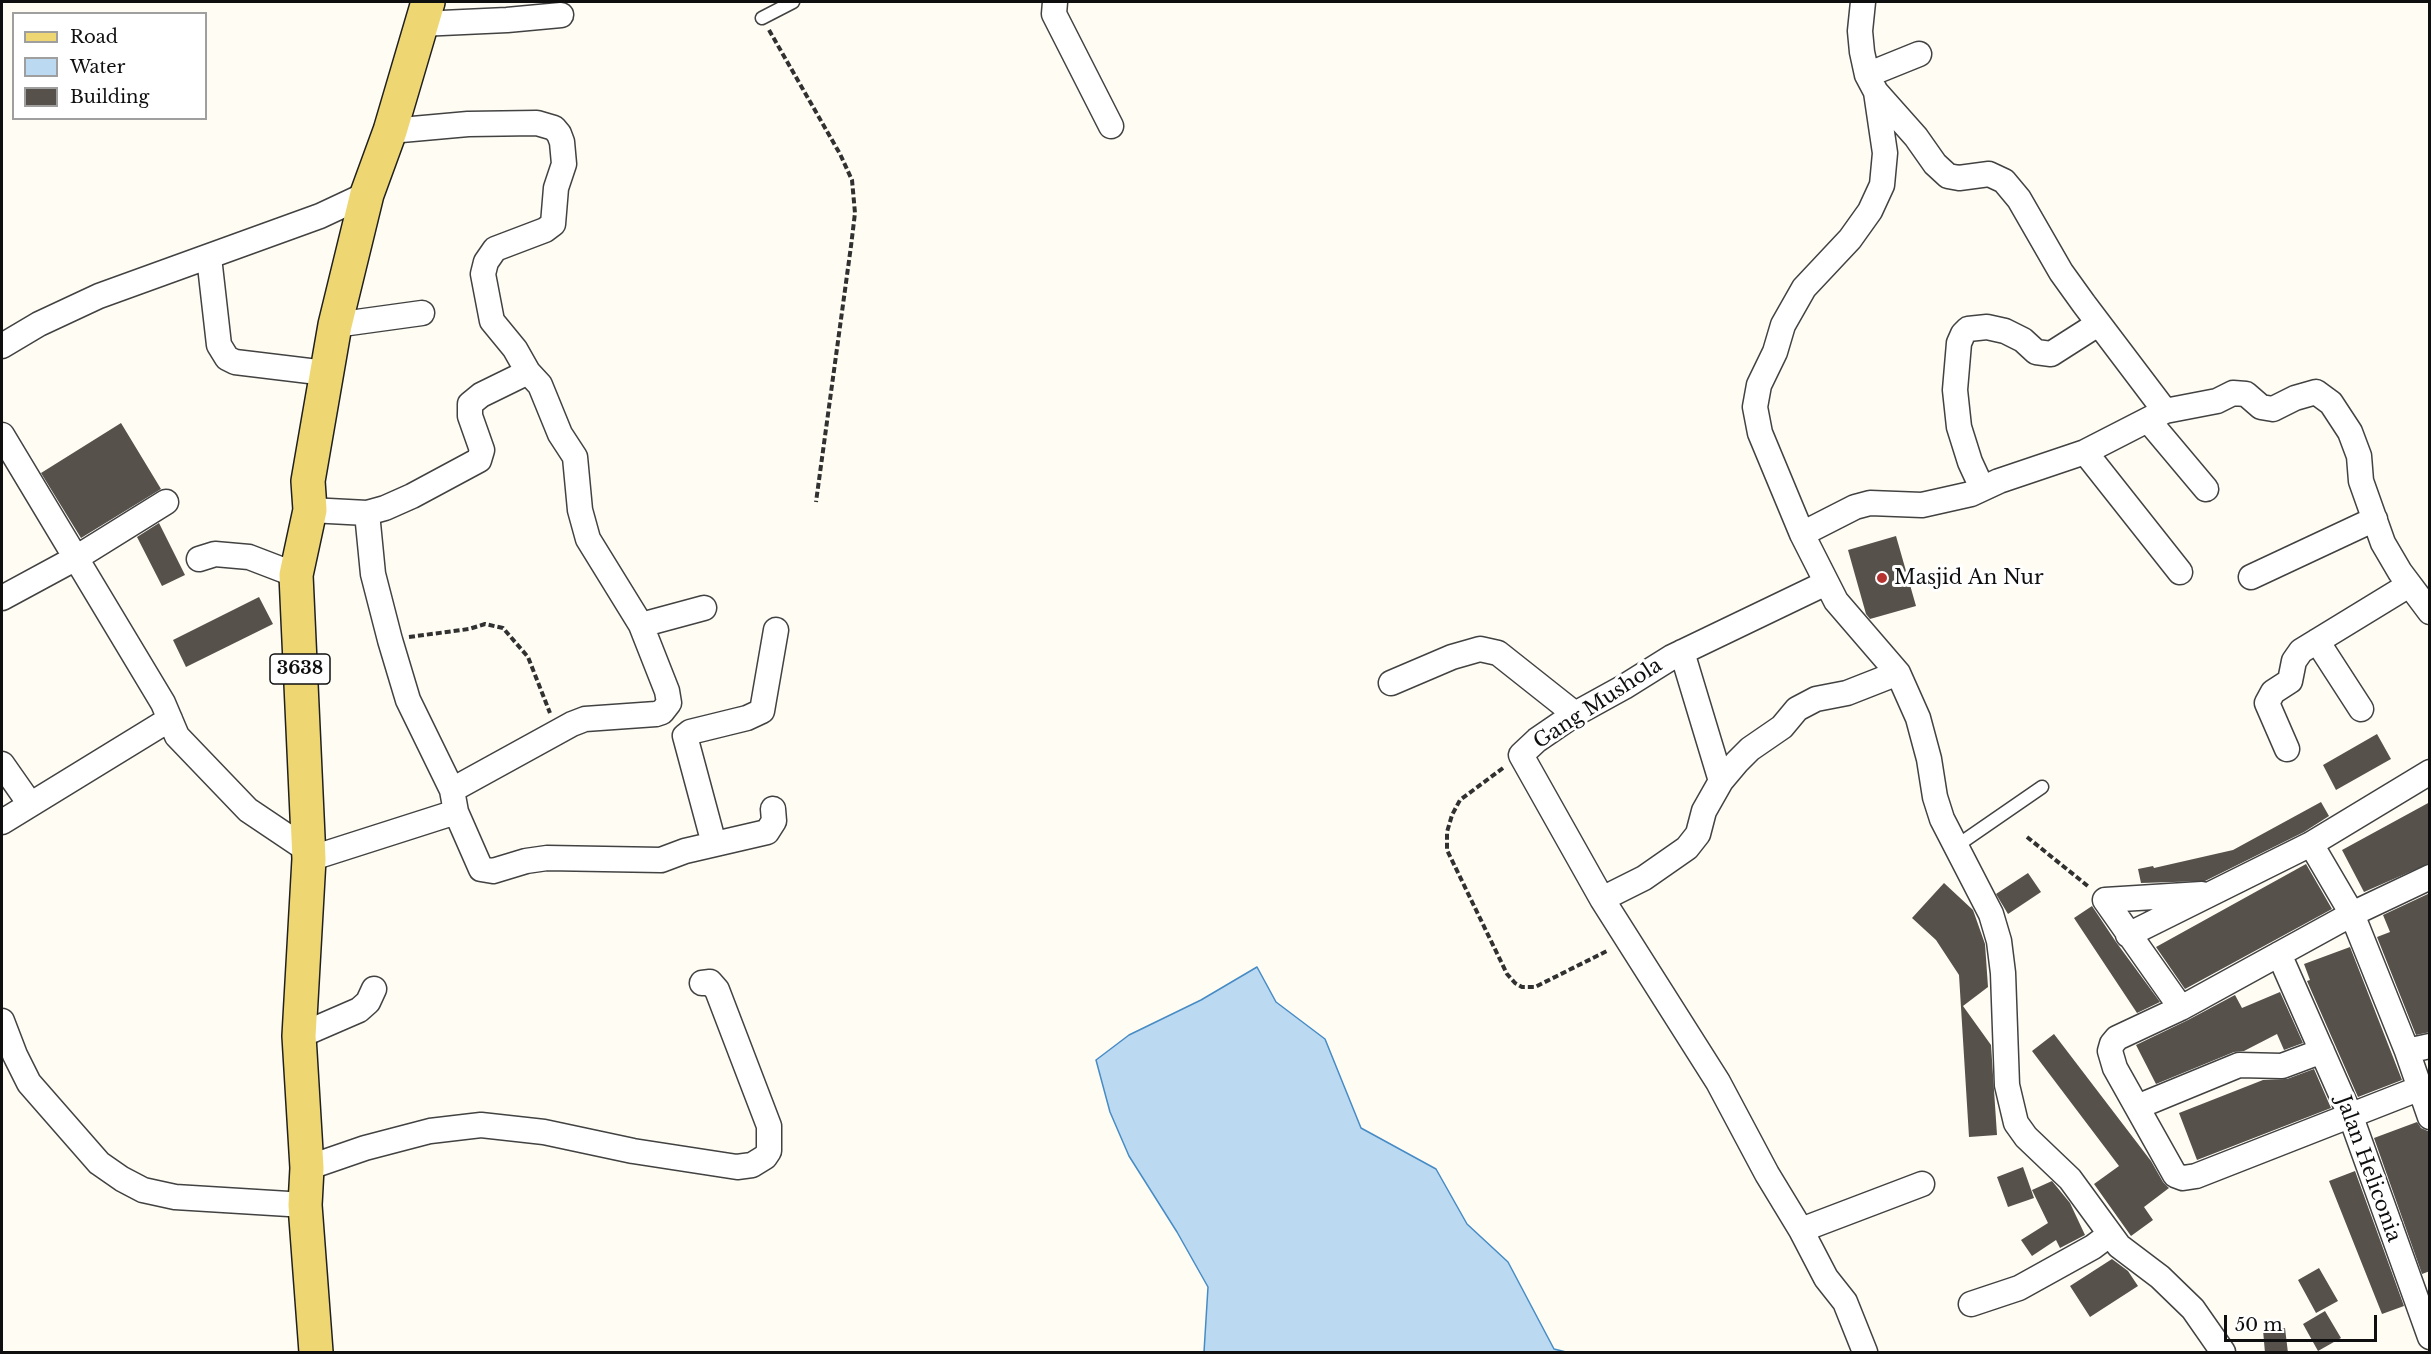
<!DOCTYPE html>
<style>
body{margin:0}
#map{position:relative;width:2431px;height:1354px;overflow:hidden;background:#fefcf3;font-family:"Libre Baskerville",serif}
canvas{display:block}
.frame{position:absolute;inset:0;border:3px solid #0f0f0f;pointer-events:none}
.legend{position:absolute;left:12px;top:12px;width:195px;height:108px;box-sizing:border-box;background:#fff;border:2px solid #9f9f9f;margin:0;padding:8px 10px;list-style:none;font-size:18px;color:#0f0f0f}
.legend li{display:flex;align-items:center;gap:12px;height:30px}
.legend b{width:30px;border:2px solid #9f9f9f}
.scale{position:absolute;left:2224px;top:1315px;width:153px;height:27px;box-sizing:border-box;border:3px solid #0f0f0f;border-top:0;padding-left:8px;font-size:18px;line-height:21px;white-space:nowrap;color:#0f0f0f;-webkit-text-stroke:4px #fff;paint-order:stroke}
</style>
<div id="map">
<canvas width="2431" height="1354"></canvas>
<div class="frame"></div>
<ul class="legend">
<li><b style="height:8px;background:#eed772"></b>Road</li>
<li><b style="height:16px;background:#bbdaf2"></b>Water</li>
<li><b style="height:16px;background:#57514c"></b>Building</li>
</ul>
<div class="scale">50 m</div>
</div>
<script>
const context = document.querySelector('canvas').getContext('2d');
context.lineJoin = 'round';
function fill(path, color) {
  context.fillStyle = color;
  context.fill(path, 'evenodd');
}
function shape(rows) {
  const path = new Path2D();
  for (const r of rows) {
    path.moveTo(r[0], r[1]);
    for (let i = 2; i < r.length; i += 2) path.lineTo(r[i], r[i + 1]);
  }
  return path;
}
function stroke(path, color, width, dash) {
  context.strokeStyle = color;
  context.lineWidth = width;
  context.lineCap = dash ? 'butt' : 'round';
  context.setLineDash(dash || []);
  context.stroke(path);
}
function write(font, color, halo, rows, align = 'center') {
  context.font = font + ' "Libre Baskerville",serif';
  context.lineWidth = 6;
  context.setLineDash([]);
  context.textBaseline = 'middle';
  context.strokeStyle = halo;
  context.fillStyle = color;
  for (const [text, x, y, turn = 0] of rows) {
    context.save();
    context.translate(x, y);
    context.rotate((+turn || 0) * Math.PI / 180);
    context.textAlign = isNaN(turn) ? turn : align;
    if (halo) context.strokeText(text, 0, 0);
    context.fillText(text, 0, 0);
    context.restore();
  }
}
const water = shape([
 [1257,967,1276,1002,1325,1039,1361,1128,1436,1169,1467,1224,1508,1262,1554,1349,1566,1352,1204,1352,1208,1287,1177,1232,1129,1156,1110,1112,1096,1060,1129,1035,1201,1000,1257,967]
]);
fill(water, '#bbdaf2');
stroke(water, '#478bc4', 1.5);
fill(shape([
 [121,423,161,489,81,538,41,473],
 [159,523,185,575,162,586,137,537],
 [1896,536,1916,606,1870,619,1866,614,1848,550],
 [259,597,273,624,186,667,173,640],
 [2377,734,2391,759,2336,790,2323,765],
 [2321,802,2329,816,2304,832,2205,881,2141,883,2138,869,2153,866,2154,868,2233,850],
 [2430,802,2430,863,2364,892,2342,850],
 [2306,864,2332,909,2185,989,2156,947],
 [2028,873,2041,892,2008,914,1996,894],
 [1944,883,1973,910,1985,944,1988,987,1963,1006,1991,1045,1997,1135,1969,1137,1959,975,1936,940,1912,918],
 [2430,893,2430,1032,2416,1035,2377,937,2390,932,2383,915],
 [2092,906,2116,942,2160,1002,2137,1013,2074,918],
 [2350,947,2402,1080,2358,1097,2307,981,2310,980,2304,964],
 [2280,992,2303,1043,2284,1050,2277,1034,2244,1051,2234,1052,2156,1084,2136,1045,2188,1020,2235,995,2242,1008],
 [2054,1034,2151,1161,2163,1182,2169,1188,2144,1207,2153,1220,2131,1236,2094,1184,2119,1166,2032,1051],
 [2314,1069,2331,1108,2197,1160,2179,1113,2263,1080,2287,1079],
 [2417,1122,2421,1128,2430,1132,2430,1271,2422,1274,2374,1138],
 [2023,1167,2034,1198,2008,1207,1997,1177],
 [2355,1171,2404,1306,2382,1314,2329,1181],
 [2052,1181,2070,1203,2085,1235,2060,1248,2056,1240,2032,1256,2021,1240,2048,1223,2032,1190],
 [2112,1259,2128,1271,2138,1286,2090,1317,2070,1286],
 [2319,1268,2338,1301,2316,1313,2298,1280],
 [2325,1311,2341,1338,2318,1351,2303,1324],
 [2285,1328,2288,1353,2265,1353,2263,1330]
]), '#57514c');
const lane = shape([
 [762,18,793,2],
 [1955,847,2042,787]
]);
const street = shape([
 [1055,2,1054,14,1111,126],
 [1863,2,1860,31,1862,52,1867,75,1876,92,1916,137,1935,164,1948,176,1959,178,1989,174,2004,181,2019,199,2061,272,2084,304,2165,411],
 [420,24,507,20,561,15],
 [1867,75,1919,54],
 [1876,92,1885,153,1882,185,1870,211,1850,239,1804,288,1783,325,1775,352,1759,385,1755,407,1760,433,1802,534,1836,601,1898,673,1918,718,1929,759,1935,797,1942,819,1991,914,1999,941,2003,973,2007,1085,2016,1123,2026,1137,2070,1179,2119,1246,2160,1277,2193,1309,2223,1352],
 [390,131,468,124,537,123,554,128,559,134,562,142,564,164,556,188,553,224,545,230,495,249,486,262,483,274,492,321,515,349,528,372],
 [209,257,219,345,227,358,235,362,326,373],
 [335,325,422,313],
 [2,346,39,324,99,296,320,216,367,194],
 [2148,420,2206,489],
 [2,435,163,703,177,736,248,810,309,851],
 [2085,452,2180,572],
 [1982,488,1970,462,1959,427,1955,390,1959,343,1963,334,1968,329,1987,327,2005,331,2023,340,2036,352,2051,354,2098,324],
 [310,510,367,513],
 [1802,534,1855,507,1870,503,1922,505,1971,494,1999,481,2085,452,2165,411,2217,401,2233,393,2246,394,2261,407,2273,409,2295,398,2316,392,2331,403,2350,432,2359,456,2361,481,2383,543,2400,572,2430,612],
 [199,559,215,554,249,557,296,575],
 [2251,577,2375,519],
 [2,598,76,558,166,502],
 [641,625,704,608],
 [2317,641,2361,709],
 [1682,652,1721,781],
 [1391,683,1452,657,1480,649,1498,653,1575,714],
 [2287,749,2267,703,2273,692,2290,681,2294,661,2301,651,2409,585],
 [2,764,30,804],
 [456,812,481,869,493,871,526,861,547,858,661,860,685,851,767,832,774,821,773,809],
 [2,822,170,719],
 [714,844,685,736,690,732,747,718,762,711,776,630],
 [2311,844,2352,914,2407,1051,2430,1117],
 [309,859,456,812,452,790,408,700,390,640,373,574,367,513,385,508,412,496,479,460,482,450,470,416,470,404,481,395,528,372,540,385,560,434,575,457,580,510,588,539,641,625,667,691,669,703,662,712,656,714,585,719,572,724,452,790],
 [1602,899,1521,755,1537,740,1575,714,1624,687,1672,657,1826,583],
 [2105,900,2181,1008],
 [2105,900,2202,894],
 [2128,935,2311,844,2430,772],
 [2279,954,2351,1117,2430,1337],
 [2,1021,15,1055,29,1083,99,1163,122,1179,143,1190,175,1197,305,1205],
 [299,1036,359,1010,368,1002,374,989],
 [2407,1051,2430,1046],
 [2418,1089,2196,1176,2183,1178,2175,1175,2115,1068,2110,1051,2112,1044,2117,1038,2181,1008,2352,914,2430,877],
 [2137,1107,2239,1065,2282,1066,2322,1051],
 [307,1168,365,1148,430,1131,481,1125,544,1132,633,1151,737,1167,752,1165,765,1157,769,1151,769,1126,717,990,710,982,702,983],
 [1801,1230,1922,1184],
 [1971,1304,2019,1288,2093,1247,2109,1235],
 [1865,1352,1845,1302,1826,1278,1801,1230,1767,1174,1718,1082,1602,899,1644,878,1687,848,1698,834,1704,811,1721,781,1737,762,1750,749,1782,727,1797,709,1816,699,1847,693,1898,673]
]);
const primary = shape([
 [316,1352,305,1205,307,1168,299,1036,309,859,296,575,310,510,308,481,335,325,367,194,390,131,428,2]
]);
stroke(lane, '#424242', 15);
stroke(street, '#424242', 27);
stroke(primary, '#202020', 36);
stroke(shape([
 [769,30,840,154,852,180,855,213,851,246,816,502],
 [409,637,469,629,485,624,503,628,528,657,550,713],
 [1503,768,1460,800,1452,815,1447,832,1447,850,1507,974,1515,983,1522,987,1535,987,1609,950],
 [2027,837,2089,887]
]), '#313131', 4, [6, 3]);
stroke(lane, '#fff', 12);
stroke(street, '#fff', 24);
stroke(primary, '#eed772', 33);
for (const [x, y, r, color] of [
 [1882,578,6,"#b63231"]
]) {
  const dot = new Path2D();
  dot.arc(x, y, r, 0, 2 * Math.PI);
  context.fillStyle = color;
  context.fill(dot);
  stroke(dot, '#fff', 2);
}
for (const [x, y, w] of [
 [300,669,60]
]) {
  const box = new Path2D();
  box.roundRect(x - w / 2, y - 15, w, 30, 4.5);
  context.fillStyle = '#fff';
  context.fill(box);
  stroke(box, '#0f0f0f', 1.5);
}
write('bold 18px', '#0f0f0f', null, [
 ["3638",300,669]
]);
write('20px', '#0f0f0f', '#fff', [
 ["Masjid An Nur",1894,578]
], 'left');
write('20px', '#0f0f0f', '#fff', [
 ["Gang Mushola",1598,704,-33],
 ["Jalan Heliconia",2368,1169,70]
]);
</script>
